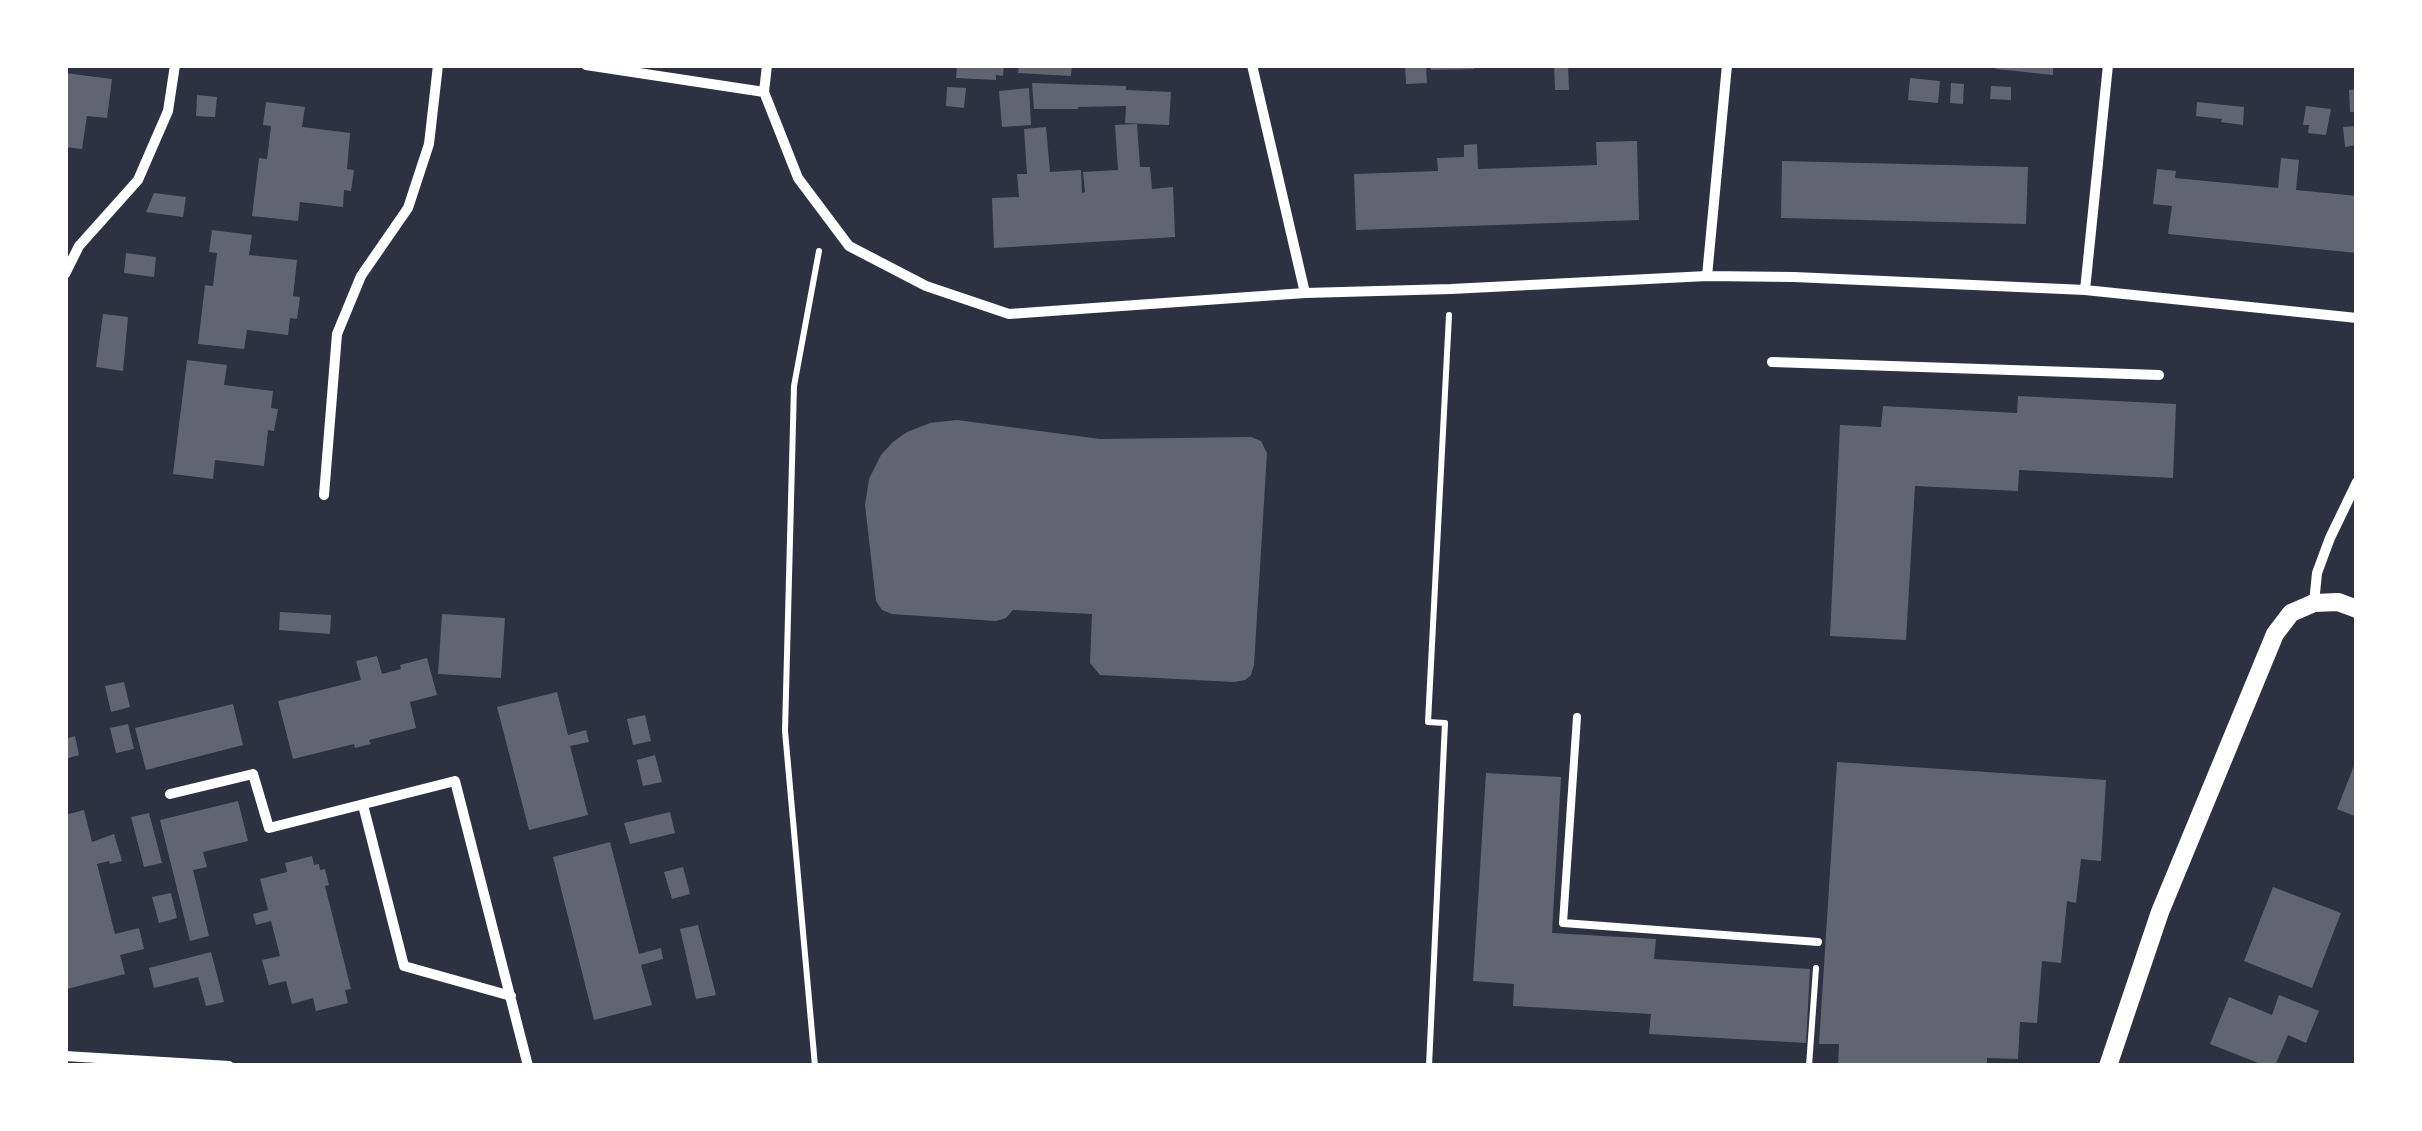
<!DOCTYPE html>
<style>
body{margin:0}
#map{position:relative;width:2422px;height:1131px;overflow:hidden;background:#2d3142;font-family:"Open Sans",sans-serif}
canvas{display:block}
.frame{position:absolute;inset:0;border:68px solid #fff;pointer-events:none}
</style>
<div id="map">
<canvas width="2422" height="1131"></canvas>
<div class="frame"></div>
</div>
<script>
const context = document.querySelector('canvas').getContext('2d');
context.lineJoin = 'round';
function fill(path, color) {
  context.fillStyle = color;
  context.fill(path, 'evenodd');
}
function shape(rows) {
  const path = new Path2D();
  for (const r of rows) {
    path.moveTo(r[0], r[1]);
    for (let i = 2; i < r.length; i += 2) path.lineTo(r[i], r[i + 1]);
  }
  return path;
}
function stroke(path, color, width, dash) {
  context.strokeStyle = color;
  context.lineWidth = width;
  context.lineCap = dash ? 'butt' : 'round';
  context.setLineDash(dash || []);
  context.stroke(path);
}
fill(shape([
 [957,65,1004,65,1003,76,996,75,996,80,956,78],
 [1019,65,1072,65,1071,76,1018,73],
 [1405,65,1426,65,1427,83,1406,84],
 [1430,65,1474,65,1474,69,1431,70],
 [1554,65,1568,65,1569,90,1555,90],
 [1997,65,2053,65,2053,75,1996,69],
 [65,73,112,79,107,118,87,116,82,149,65,147],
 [1910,78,1940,81,1938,103,1908,100],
 [1032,83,1126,86,1126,90,1171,92,1169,125,1125,123,1126,106,1078,107,1078,109,1034,109],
 [1951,83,1964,84,1963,104,1950,103],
 [1991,86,2011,87,2011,100,1990,99],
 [947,87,966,88,964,108,946,106],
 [1029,88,1031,125,1002,127,999,91],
 [2357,89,2357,112,2350,112,2349,90],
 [197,95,217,97,215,117,196,116],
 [266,102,305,107,302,127,350,133,347,169,354,170,351,191,344,190,343,207,300,202,298,221,252,216,259,158,267,159,271,126,263,125],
 [2197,102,2244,107,2243,125,2221,122,2222,119,2196,116],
 [2306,106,2331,109,2326,135,2308,133,2309,125,2303,125],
 [1137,124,1140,167,1150,167,1152,189,1173,187,1175,237,994,248,992,198,1019,197,1017,174,1027,174,1024,129,1046,127,1050,172,1081,170,1082,193,1085,192,1083,172,1118,170,1115,125],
 [2357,126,2357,145,2345,147,2343,127],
 [1637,141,1639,220,1356,230,1354,174,1438,171,1437,158,1464,157,1464,145,1477,144,1478,169,1597,165,1596,142],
 [2281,158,2299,160,2296,190,2357,196,2357,253,2168,234,2172,206,2153,204,2157,169,2176,171,2175,178,2278,188],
 [1782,161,2028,167,2026,224,1781,218],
 [154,193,186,197,183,217,146,212],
 [212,230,252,235,249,255,297,260,293,296,300,297,297,319,290,318,288,335,247,330,244,349,198,344,205,285,213,286,217,253,209,252],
 [126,253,156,257,154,277,124,273],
 [103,314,128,317,123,371,96,367],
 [187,360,227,365,224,385,273,391,271,408,278,409,274,431,268,430,264,466,215,460,213,479,173,474],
 [2018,396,2176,404,2173,478,2019,470,2018,491,1915,486,1906,640,1830,636,1840,425,1881,427,1883,406,2017,413],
 [957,420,1100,439,1251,437,1261,441,1267,453,1254,665,1251,675,1245,680,1234,682,1100,675,1090,663,1092,614,1013,610,1006,618,996,621,892,614,882,610,876,601,865,505,869,479,881,455,893,442,907,432,930,423],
 [280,612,331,615,330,634,279,630],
 [442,614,505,618,501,678,438,674],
 [377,656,382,674,401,669,400,665,427,658,437,695,410,702,416,728,369,740,371,744,355,748,354,744,293,759,278,701,361,680,356,661],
 [124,682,130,707,111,712,105,686],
 [557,692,568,735,586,730,589,742,570,746,588,815,529,830,497,707],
 [233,704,243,745,146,770,135,728],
 [645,715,651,741,633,745,627,719],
 [128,724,134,749,116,753,110,728],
 [75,736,79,755,65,759,65,739],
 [655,755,662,782,643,786,637,760],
 [2357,758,2357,817,2337,809],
 [1837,762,2106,780,2101,861,2081,859,2076,903,2067,901,2061,963,2042,961,2037,1023,2020,1022,2018,1059,1987,1058,1987,1066,1838,1066,1839,1044,1819,1044],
 [1486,773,1561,777,1552,933,1656,939,1654,959,1810,969,1806,1043,1649,1034,1651,1014,1513,1006,1514,984,1473,981],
 [238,801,248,841,203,852,207,867,193,870,209,936,190,941,160,820],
 [84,810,92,842,114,834,122,861,110,864,109,861,97,864,115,934,139,928,144,949,120,955,125,974,67,989,65,815],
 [670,812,675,833,630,844,624,823],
 [149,813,162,863,144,867,131,817],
 [610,842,639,954,661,948,663,959,641,965,652,1005,594,1020,553,857],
 [312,856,314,865,319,864,320,870,325,869,329,885,325,886,351,989,345,990,348,1003,316,1011,313,998,292,1004,286,981,269,985,262,960,280,956,271,921,256,925,253,914,268,910,260,879,287,872,285,863],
 [683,867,690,894,672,899,664,872],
 [2273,887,2341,913,2312,988,2244,961],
 [171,893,177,918,159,923,152,897],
 [698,925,716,995,696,999,680,929],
 [211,952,224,1002,206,1006,198,977,154,988,149,968],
 [2279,995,2319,1011,2306,1043,2288,1035,2275,1066,2266,1066,2210,1044,2229,997,2272,1015]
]), '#626471');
stroke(shape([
 [815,1066,785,731,794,386,819,251],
 [1429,1066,1445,723,1428,722,1449,315],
 [1809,1066,1816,968]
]), '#fff', 6);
stroke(shape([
 [1577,717,1563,923,1818,942]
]), '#fff', 8);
stroke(shape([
 [586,65,764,92,798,178,849,246,926,286,1009,314,1305,293,1451,289,1707,276,1794,277,2085,290,2357,318],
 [1252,65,1305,293],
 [764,92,767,65],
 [65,274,79,246,138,180,168,111,175,65],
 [1707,276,1727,65],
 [2085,290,2108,65],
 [1772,362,2159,375],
 [324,495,337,334,361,276,408,208,429,144,438,65],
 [2314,603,2317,573,2330,538,2357,482],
 [170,794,253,774,269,828,455,781,528,1066],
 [363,805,404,966,511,996],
 [65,1056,229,1066]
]), '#fff', 10);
stroke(shape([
 [2108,1066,2160,912,2275,634,2291,613,2314,603,2338,602,2357,609]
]), '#fff', 18);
</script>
